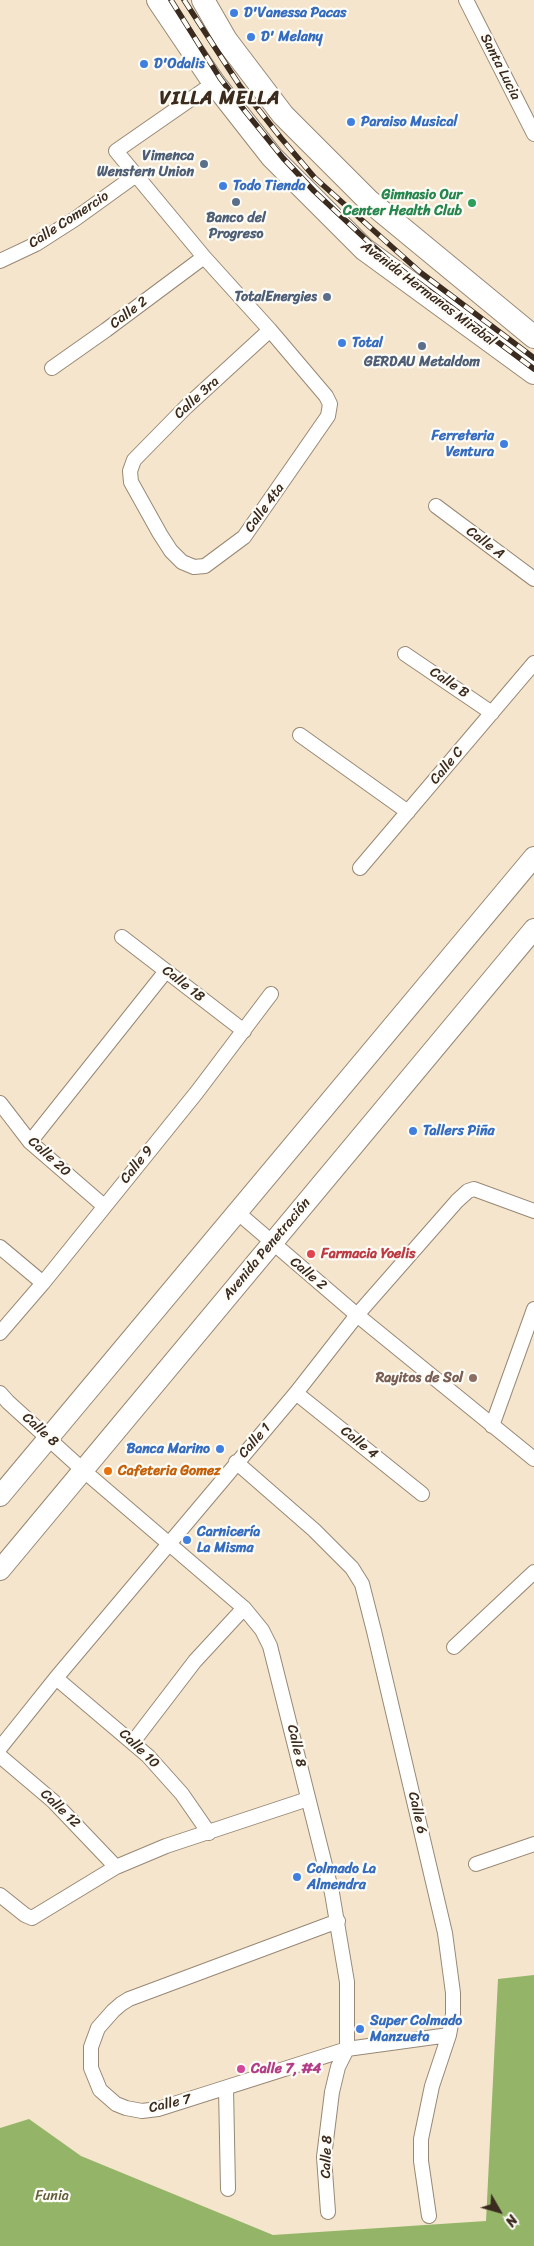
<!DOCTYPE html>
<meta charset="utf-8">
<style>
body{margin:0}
#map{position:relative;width:534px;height:2246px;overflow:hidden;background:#f4e5cc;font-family:Sriracha,sans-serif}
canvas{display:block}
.north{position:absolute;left:474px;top:2186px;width:50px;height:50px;-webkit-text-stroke:4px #fdfcf7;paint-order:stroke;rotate:128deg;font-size:14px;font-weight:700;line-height:20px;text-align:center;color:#3b2a1e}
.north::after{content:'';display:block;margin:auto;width:18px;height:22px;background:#3b2a1e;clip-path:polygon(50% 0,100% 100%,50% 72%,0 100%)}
</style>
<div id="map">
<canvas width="534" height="2246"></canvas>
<div class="north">N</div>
</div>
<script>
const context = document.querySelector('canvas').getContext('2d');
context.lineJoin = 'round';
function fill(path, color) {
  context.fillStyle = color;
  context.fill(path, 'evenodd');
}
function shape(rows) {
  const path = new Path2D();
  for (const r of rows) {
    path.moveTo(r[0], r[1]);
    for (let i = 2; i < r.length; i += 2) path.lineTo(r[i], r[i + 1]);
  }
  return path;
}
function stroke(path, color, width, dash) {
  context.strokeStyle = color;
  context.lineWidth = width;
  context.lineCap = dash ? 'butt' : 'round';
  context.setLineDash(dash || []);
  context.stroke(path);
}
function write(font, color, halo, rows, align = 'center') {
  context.font = font + ' Sriracha,sans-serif';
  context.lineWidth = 4.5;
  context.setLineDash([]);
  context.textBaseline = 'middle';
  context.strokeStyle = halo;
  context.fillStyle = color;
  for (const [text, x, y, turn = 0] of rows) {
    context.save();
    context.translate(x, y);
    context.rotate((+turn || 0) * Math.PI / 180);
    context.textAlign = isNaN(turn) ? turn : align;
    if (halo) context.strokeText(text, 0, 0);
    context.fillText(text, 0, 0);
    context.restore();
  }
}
fill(shape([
 [534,1975,534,2246,0,2246,0,2128,29,2119,81,2156,273,2235,486,2221,498,1979]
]), '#94b568');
const street = shape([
 [466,0,534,134],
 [214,83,116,151,204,257,270,330,326,396,330,404,328,416,244,537,205,566,194,567,182,562,171,551,160,534,131,482,130,471,134,460,186,407,270,330],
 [0,261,36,244,75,219,136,175],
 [52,368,106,330,204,257],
 [436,506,534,579],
 [405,654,492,713],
 [300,735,408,812],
 [360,868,534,663],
 [122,937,244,1031],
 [0,1103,30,1142,104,1206],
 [30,1142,166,971],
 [237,1212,357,1315,534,1459],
 [0,1247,43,1283],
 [0,1333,43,1283,197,1092,271,994],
 [0,1393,8,1402,84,1471,244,1608,262,1630,270,1646,332,1893,347,1982,347,2049,338,2067,332,2092,324,2157,328,2212],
 [296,1393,422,1494],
 [492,1426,534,1309],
 [236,1462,314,1530,352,1568,362,1584,374,1631,445,1933,453,1993,453,2014,449,2035,432,2086,421,2139,421,2161,429,2216],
 [454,1647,534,1572],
 [56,1678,148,1756,182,1794,209,1833],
 [133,1742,195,1661,244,1608],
 [0,1748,56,1678,296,1393,357,1315,457,1201,468,1191,474,1189,534,1211],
 [0,1756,53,1801,116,1867],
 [476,1864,534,1844],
 [0,1895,25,1915,32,1918,116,1867,166,1846,308,1799],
 [338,1921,129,1999,121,2004,113,2011,98,2028,91,2047,91,2068,100,2090,116,2104,126,2108,142,2111,158,2109,347,2049,449,2035],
 [226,2088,228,2189]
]);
const secondary = shape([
 [0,1496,534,857],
 [0,1570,534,929]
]);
const primary = shape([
 [158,0,214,83,272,157,364,249,534,373],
 [203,0,226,40,283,115,369,201,534,337]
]);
stroke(street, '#988875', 16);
stroke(secondary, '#988875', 22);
stroke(primary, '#988875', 24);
stroke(street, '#fff', 14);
stroke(secondary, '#fff', 20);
stroke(primary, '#fff', 22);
const rail = shape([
 [171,0,220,78,245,111,283,158,314,191,388,260,534,369],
 [184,0,240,86,281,138,315,178,420,272,534,358]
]);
stroke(rail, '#3b2a1e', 5.5);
stroke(rail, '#fdfcf7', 4, [11]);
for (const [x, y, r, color] of [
 [234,13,5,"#3f7fe0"],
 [251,37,5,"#3f7fe0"],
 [144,64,5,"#3f7fe0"],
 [351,122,5,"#3f7fe0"],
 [204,164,5,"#5c6f8a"],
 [223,186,5,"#3f7fe0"],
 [236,202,5,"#5c6f8a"],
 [472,203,5,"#2e9e5b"],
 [327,297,5,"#5c6f8a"],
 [342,343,5,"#3f7fe0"],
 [422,346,5,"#5c6f8a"],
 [504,444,5,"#3f7fe0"],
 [413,1131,5,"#3f7fe0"],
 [311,1254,5,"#e0444e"],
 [473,1378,5,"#8d6e63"],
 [220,1449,5,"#3f7fe0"],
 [108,1471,5,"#e8710a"],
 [187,1540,5,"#3f7fe0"],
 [297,1877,5,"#3f7fe0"],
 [360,2029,5,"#3f7fe0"],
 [241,2069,5,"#d1479c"]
]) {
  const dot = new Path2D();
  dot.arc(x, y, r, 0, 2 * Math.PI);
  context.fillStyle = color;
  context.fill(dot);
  stroke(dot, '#fdfcf7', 2);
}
write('bold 14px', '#366cbe', '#fdfcf7', [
 ["D'Vanessa Pacas",244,13],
 ["D' Melany",261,37],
 ["D'Odalis",154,64],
 ["Paraiso Musical",361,122],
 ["Todo Tienda",233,186],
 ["Total",352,343],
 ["Ferreteria",494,436,"right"],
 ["Ventura",494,452,"right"],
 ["Tallers Piña",423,1131],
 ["Banca Marino",210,1449,"right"],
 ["Carnicería",197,1532],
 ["La Misma",197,1548],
 ["Colmado La",307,1869],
 ["Almendra",307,1885],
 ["Super Colmado",370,2021],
 ["Manzueta",370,2037]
], 'left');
write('14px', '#3b2a1e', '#fdfcf7', [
 ["Santa Lucia",500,67,63],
 ["Calle Comercio",69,220,-33],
 ["Avenida Hermanas Mirabal",428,294,37],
 ["Calle 2",129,313,-37],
 ["Calle 3ra",197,398,-42],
 ["Calle 4ta",265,508,-54],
 ["Calle A",485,543,37],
 ["Calle B",449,683,34],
 ["Calle C",447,766,-50],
 ["Calle 18",183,984,38],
 ["Calle 20",49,1157,42],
 ["Calle 9",137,1165,-51],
 ["Avenida Penetración",267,1249,-50],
 ["Calle 2",308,1274,40],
 ["Calle 8",40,1430,42],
 ["Calle 1",255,1441,-49],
 ["Calle 4",359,1443,39],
 ["Calle 8",296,1746,77],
 ["Calle 10",139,1749,44],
 ["Calle 12",60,1809,44],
 ["Calle 6",417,1813,77],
 ["Calle 7",170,2104,-13],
 ["Calle 8",327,2157,-88]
]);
write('bold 14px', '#4e5e75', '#fdfcf7', [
 ["Vimenca",194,156],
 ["Wenstern Union",194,172],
 ["Banco del",236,218,"center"],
 ["Progreso",236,234,"center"],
 ["TotalEnergies",317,297],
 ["GERDAU Metaldom",422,362,"center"]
], 'right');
write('bold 14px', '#27864d', '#fdfcf7', [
 ["Gimnasio Our",462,195],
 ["Center Health Club",462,211]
], 'right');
write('bold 14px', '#be3a42', '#fdfcf7', [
 ["Farmacia Yoelis",321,1254]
], 'left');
write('bold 14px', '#785e54', '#fdfcf7', [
 ["Rayitos de Sol",463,1378]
], 'right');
write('bold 14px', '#c56008', '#fdfcf7', [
 ["Cafeteria Gomez",118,1471]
], 'left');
write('bold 14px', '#b23c85', '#fdfcf7', [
 ["Calle 7, #4",251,2069]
], 'left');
write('14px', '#615d39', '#fdfcf7', [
 ["Funia",52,2196]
]);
context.letterSpacing = '1px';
write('bold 19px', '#3b2a1e', '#fdfcf7', [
 ["VILLA MELLA",220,99]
]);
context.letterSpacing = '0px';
</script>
